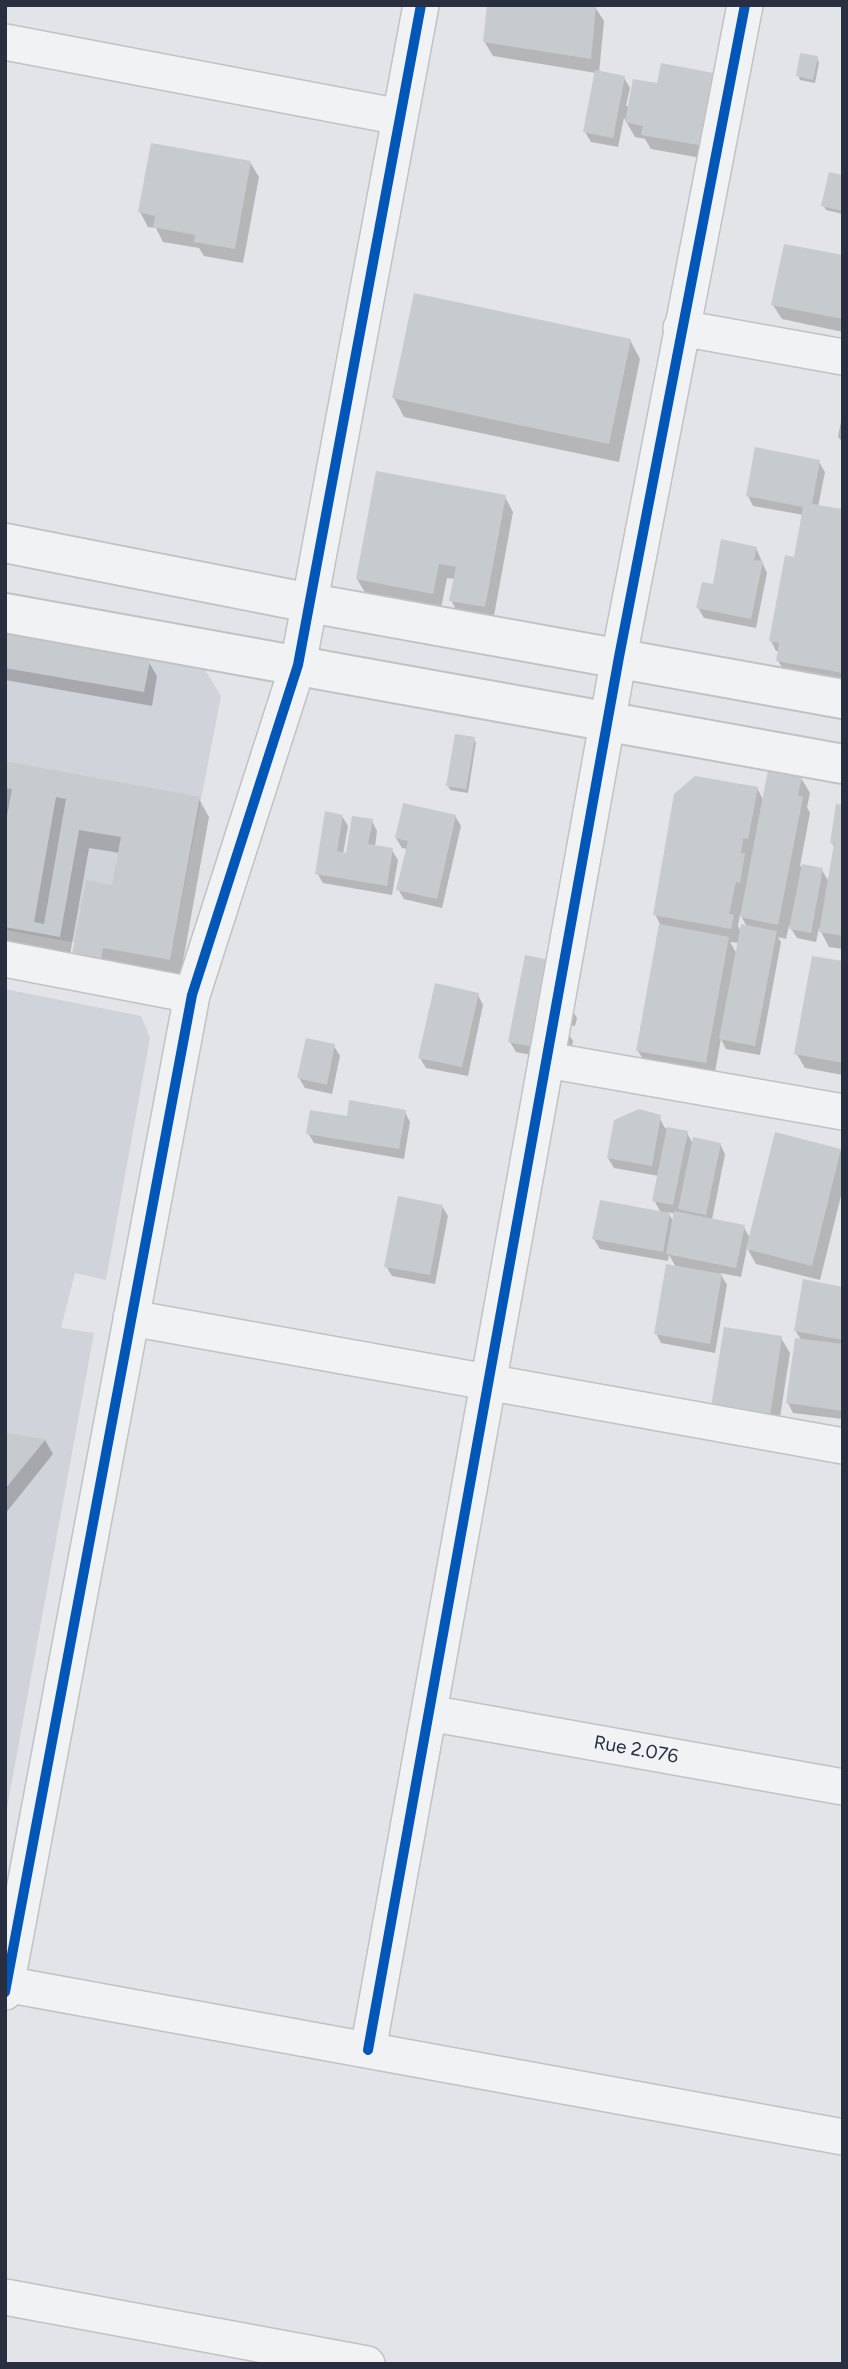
<!DOCTYPE html>
<style>
body{margin:0}
#map{position:relative;width:848px;height:2369px;overflow:hidden;background:#e2e4e7;font-family:Figtree,sans-serif}
canvas{display:block}
.frame{position:absolute;inset:0;border:7px solid #292f40;pointer-events:none}
</style>
<div id="map">
<canvas width="848" height="2369"></canvas>
<div class="frame"></div>
</div>
<script>
const context = document.querySelector('canvas').getContext('2d');
context.lineJoin = 'round';
function fill(path, color) {
  context.fillStyle = color;
  context.fill(path, 'evenodd');
}
function shape(rows) {
  const path = new Path2D();
  for (const r of rows) {
    path.moveTo(r[0], r[1]);
    for (let i = 2; i < r.length; i += 2) path.lineTo(r[i], r[i + 1]);
  }
  return path;
}
function stroke(path, color, width, dash) {
  context.strokeStyle = color;
  context.lineWidth = width;
  context.lineCap = dash ? 'butt' : 'round';
  context.setLineDash(dash || []);
  context.stroke(path);
}
function write(font, color, halo, rows, align = 'center') {
  context.font = font + ' Figtree,sans-serif';
  context.lineWidth = 7;
  context.setLineDash([]);
  context.textBaseline = 'middle';
  context.strokeStyle = halo;
  context.fillStyle = color;
  for (const [text, x, y, turn = 0] of rows) {
    context.save();
    context.translate(x, y);
    context.rotate((+turn || 0) * Math.PI / 180);
    context.textAlign = isNaN(turn) ? turn : align;
    if (halo) context.strokeText(text, 0, 0);
    context.fillText(text, 0, 0);
    context.restore();
  }
}
fill(shape([
 [5,631,203,667,221,696,170,960,5,930],
 [5,989,141,1016,150,1038,106,1280,75,1273,61,1328,94,1333,5,1819]
]), '#d1d3da');
fill(shape([
 [595,7,604,21,599,73,624,78,630,88,626,106,630,106,635,81,729,163,651,149,645,139,635,137,624,118,618,147,591,142,585,132,596,73,493,56,484,41],
 [817,58,819,63,815,83,800,80,798,75],
 [250,162,259,177,243,263,204,256,199,248,163,242,156,228,148,227,140,212],
 [843,176,843,214,826,210,823,205],
 [843,257,843,332,782,319,773,305],
 [630,340,640,359,619,462,404,417,394,398],
 [843,411,843,442,838,437],
 [819,462,825,472,818,507,843,511,843,685,787,675,778,661,780,651,776,651,771,641,796,560,804,515,753,506,748,496],
 [505,497,513,512,493,621,459,615,451,600,455,579,447,578,441,608,366,594,357,579],
 [756,548,767,573,756,628,704,618,698,608,714,586],
 [5,636,148,661,157,676,152,706,5,680],
 [474,739,476,743,468,793,450,790,448,786],
 [5,763,199,799,209,817,180,978,85,973,74,954,114,887,120,853,89,848,70,955,5,943],
 [801,778,810,793,807,807,810,813,800,866,822,870,829,882,835,849,832,843,843,807,843,949,829,947,819,928,816,942,797,938,789,925,786,939,778,937,781,942,760,1055,726,1049,721,1039,714,1077,647,1065,638,1051,661,926,655,914,757,788,764,801],
 [740,914,747,927,741,932,738,926],
 [730,942,739,943,737,954],
 [342,816,348,826,343,854,348,855,372,821,377,831,375,847,392,850,398,860,392,895,323,883,317,873],
 [455,816,461,826,442,908,404,899,398,889,408,849,402,848,396,838],
 [843,963,843,1075,805,1068,796,1053],
 [478,995,483,1005,468,1076,426,1068,420,1058],
 [571,1008,577,1018,575,1026,567,1024,567,1031,573,1041,569,1062,516,1052,510,1042],
 [334,1046,340,1056,332,1094,305,1088,299,1078],
 [405,1112,410,1122,404,1159,314,1143,308,1133,348,1118],
 [659,1117,665,1128,687,1133,693,1144,720,1144,725,1154,712,1220,743,1226,750,1238,840,1150,843,1155,843,1188,820,1280,756,1264,747,1248,741,1277,720,1273,727,1285,715,1353,661,1343,656,1333,676,1267,669,1255,668,1261,600,1249,594,1239,661,1213,654,1200,659,1176,614,1168,608,1158],
 [668,1212,676,1214,674,1223],
 [442,1206,448,1216,435,1284,392,1276,386,1266],
 [843,1288,843,1419,793,1413,788,1403,801,1340,795,1330],
 [781,1338,790,1353,778,1430,713,1406],
 [5,1435,45,1440,53,1454,5,1514]
]), '#0003');
fill(shape([
 [487,5,596,5,591,59,483,42],
 [800,53,818,56,813,80,796,76],
 [661,63,734,77,721,149,641,135,643,126,625,122,633,79,657,83],
 [595,70,625,76,613,138,583,132],
 [151,143,251,161,235,249,194,242,195,235,153,227,155,216,138,212],
 [829,172,843,175,843,211,821,206],
 [784,244,843,255,843,319,771,305],
 [414,293,631,339,609,444,392,398],
 [755,447,820,460,812,504,843,509,843,673,776,661,779,643,769,641,785,555,794,557,803,507,746,496],
 [376,471,506,495,485,607,449,601,456,567,439,564,433,594,356,579],
 [721,539,757,547,754,560,763,561,751,619,696,608,702,582,713,584],
 [5,634,150,660,144,692,5,668],
 [455,734,475,737,466,789,446,786],
 [5,761,200,797,170,960,103,948,101,960,72,954,86,880,112,885,121,837,79,830,60,937,5,927,5,827,12,789,5,788],
 [56,797,66,799,44,924,34,922],
 [768,770,802,776,798,796,803,797,778,925,740,917],
 [695,776,758,787,748,839,743,838,741,853,745,853,740,883,736,882,729,914,734,915,731,929,653,915,674,794],
 [403,803,456,815,437,899,396,890,408,841,395,838],
 [836,804,843,805,843,936,819,932,834,844,830,843],
 [325,811,343,815,337,851,346,853,352,816,373,819,368,844,393,848,387,886,315,874],
 [802,864,823,868,811,933,789,929],
 [659,924,729,937,706,1063,636,1051],
 [741,924,777,931,755,1046,719,1039],
 [525,955,570,964,563,1052,508,1042],
 [812,956,843,961,843,1063,794,1054],
 [435,983,479,993,462,1067,418,1058],
 [306,1038,335,1044,327,1085,297,1078],
 [349,1100,406,1110,399,1149,306,1134,310,1110,347,1116],
 [639,1109,661,1115,652,1166,607,1158,614,1120],
 [667,1127,688,1131,673,1205,652,1201],
 [775,1132,841,1149,812,1266,746,1249],
 [693,1137,721,1143,706,1215,678,1209],
 [398,1196,443,1205,430,1275,384,1267],
 [600,1200,670,1213,663,1252,592,1239],
 [674,1211,745,1225,736,1268,666,1254],
 [666,1264,722,1274,710,1344,654,1334],
 [803,1279,843,1287,843,1340,794,1331],
 [724,1327,782,1336,770,1416,711,1407],
 [795,1338,843,1344,843,1411,786,1403],
 [5,1433,46,1439,5,1489]
]), '#c8cbce');
const minor = shape([
 [5,42,400,117],
 [681,328,843,357],
 [5,959,192,995],
 [547,1060,843,1112],
 [131,1318,843,1446],
 [429,1713,843,1787],
 [5,1984,843,2137],
 [5,1992,192,995,298,665,421,5],
 [368,2050,619,657,745,5],
 [5,2297,367,2364]
]);
const tertiary = shape([
 [5,543,310,603,843,699],
 [5,613,843,764]
]);
stroke(minor, '#c0c2c5', 38);
stroke(tertiary, '#c0c2c5', 42);
stroke(minor, '#f1f2f4', 35);
stroke(tertiary, '#f1f2f4', 38);
stroke(shape([
 [5,1992,192,995,298,665,421,5],
 [368,2050,619,657,745,5]
]), '#0057b8', 10);
write('19px', '#292f40', '#f0f2f6', [
 ["Rue 2.076",636,1750,10]
]);
</script>
